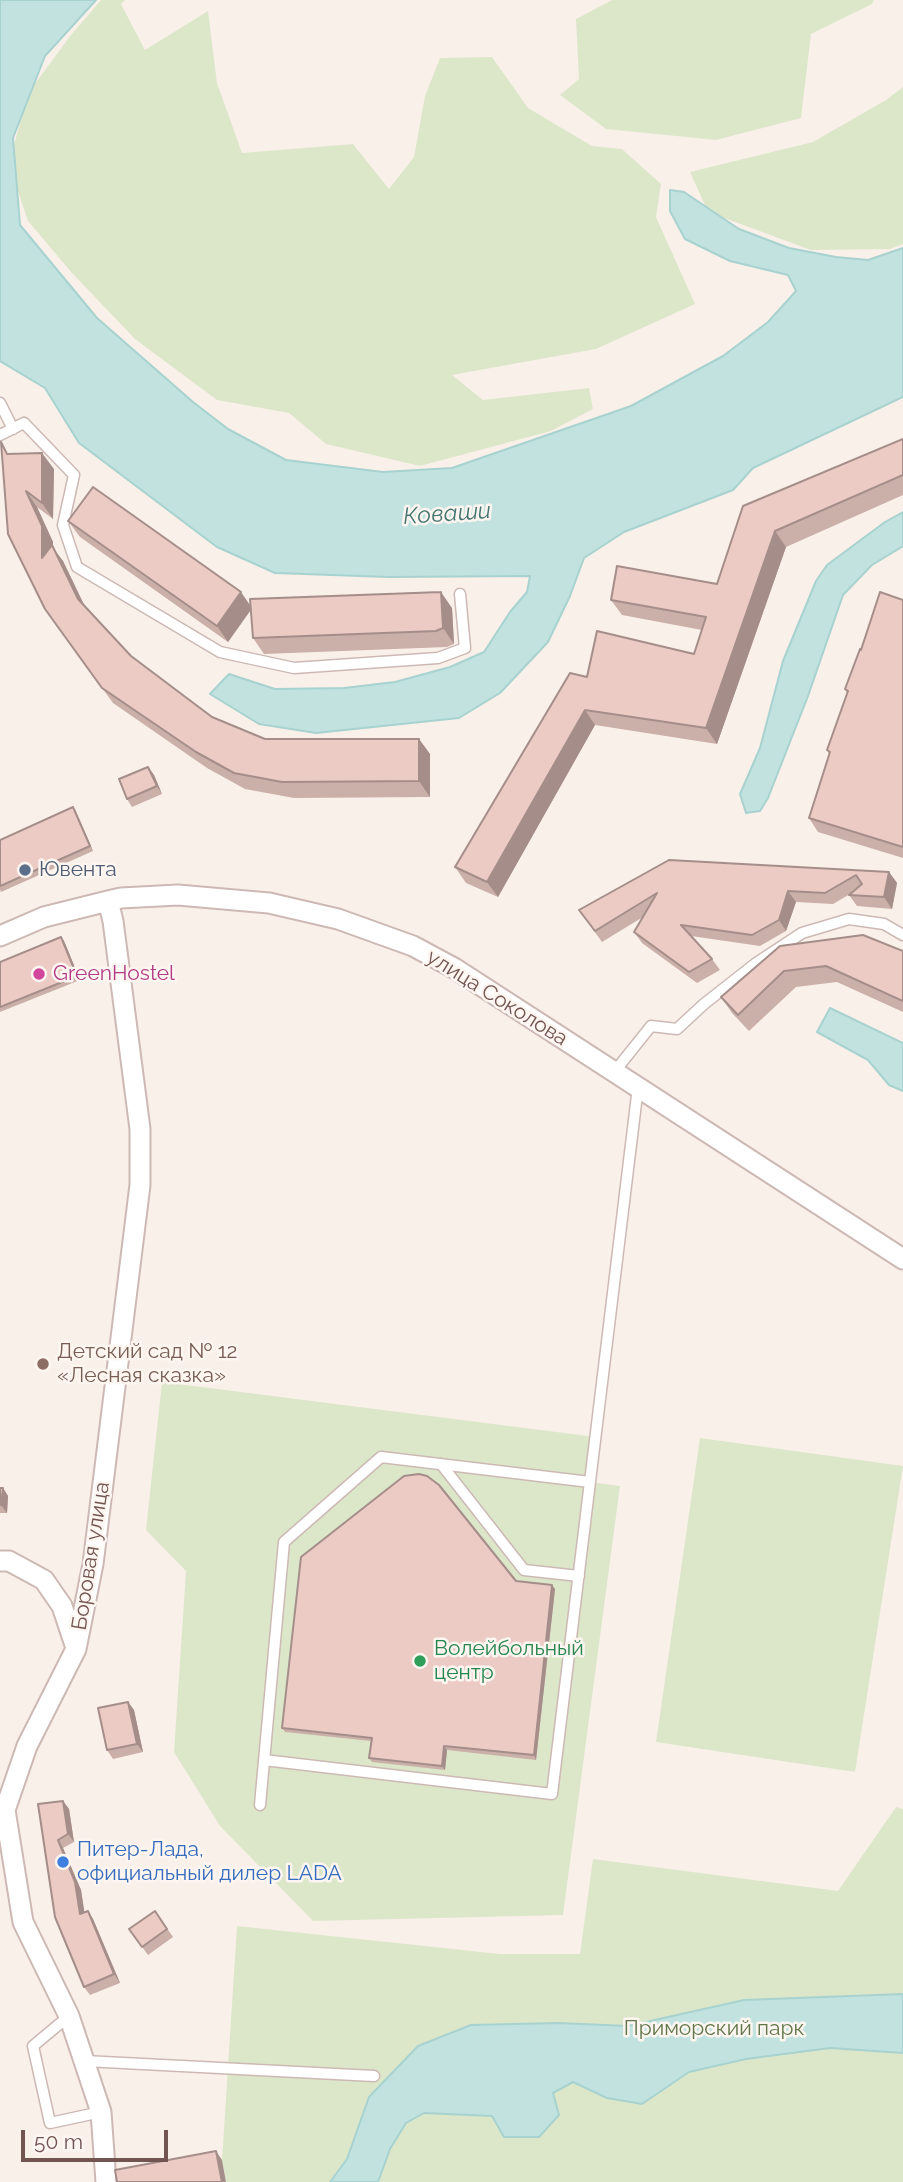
<!DOCTYPE html>
<meta charset="utf-8">
<style>
body{margin:0}
#map{position:relative;width:903px;height:2182px;overflow:hidden;background:#faf0ea;font-family:Raleway,sans-serif}
canvas{display:block}
.scale{position:absolute;left:21px;top:2130px;width:147px;height:32px;box-sizing:border-box;border:4px solid #725450;border-top:0;padding-left:9px;font-size:21px;line-height:24px;white-space:nowrap;color:#725450;-webkit-text-stroke:5px #fdf5f0;paint-order:stroke}
</style>
<div id="map">
<canvas width="903" height="2182"></canvas>
<div class="scale">50 m</div>
</div>
<script>
const context = document.querySelector('canvas').getContext('2d');
context.lineJoin = 'round';
function fill(path, color) {
  context.fillStyle = color;
  context.fill(path, 'evenodd');
}
function shape(rows) {
  const path = new Path2D();
  for (const r of rows) {
    path.moveTo(r[0], r[1]);
    for (let i = 2; i < r.length; i += 2) path.lineTo(r[i], r[i + 1]);
  }
  return path;
}
function stroke(path, color, width, dash) {
  context.strokeStyle = color;
  context.lineWidth = width;
  context.lineCap = dash ? 'butt' : 'round';
  context.setLineDash(dash || []);
  context.stroke(path);
}
function write(font, color, halo, rows, align = 'center') {
  context.font = font + ' Raleway,sans-serif';
  context.lineWidth = 5;
  context.setLineDash([]);
  context.textBaseline = 'middle';
  context.strokeStyle = halo;
  context.fillStyle = color;
  for (const [text, x, y, turn = 0] of rows) {
    context.save();
    context.translate(x, y);
    context.rotate((+turn || 0) * Math.PI / 180);
    context.textAlign = isNaN(turn) ? turn : align;
    if (halo) context.strokeText(text, 0, 0);
    context.fillText(text, 0, 0);
    context.restore();
  }
}
fill(shape([
 [101,0,125,0,121,4,145,50,208,11,217,83,242,153,353,144,389,189,414,157,425,96,440,58,492,57,528,108,592,146,622,149,661,184,656,217,695,304,596,349,452,375,483,400,589,388,593,409,551,431,420,466,326,444,289,413,217,400,135,339,72,273,28,221,9,164,28,93,71,35],
 [612,0,874,0,872,4,811,34,801,118,716,140,606,129,560,95,579,79,576,19],
 [903,87,903,244,890,249,811,250,708,212,690,172,813,142,886,100],
 [162,1382,596,1437,590,1482,620,1486,563,1915,313,1921,220,1826,174,1752,186,1571,146,1530],
 [700,1438,903,1466,855,1772,656,1742],
 [896,1807,903,1809,903,2182,226,2182,222,2160,237,1926,500,1954,580,1954,593,1859,838,1891]
]), '#dce7ca');
const water = shape([
 [0,0,96,0,45,56,13,138,20,225,97,318,193,402,228,429,286,460,383,472,452,468,631,406,723,356,768,322,796,291,788,275,730,261,685,239,670,211,670,190,684,192,739,229,789,248,836,257,868,260,903,248,903,397,753,468,733,490,624,532,584,558,570,596,548,642,500,693,459,718,316,733,259,724,210,694,229,674,275,689,344,688,395,682,450,667,484,652,510,612,527,592,530,576,388,577,275,573,217,547,79,443,45,388,0,361,0,0],
 [903,512,903,546,872,565,843,595,808,696,768,798,760,811,746,813,740,794,760,748,783,661,816,581,827,565,885,522,903,512],
 [830,1008,903,1043,903,1091,889,1085,868,1060,817,1032,830,1008],
 [903,1994,903,2053,830,2048,746,2059,689,2072,642,2104,607,2098,573,2082,553,2093,559,2115,539,2137,504,2137,492,2116,424,2113,406,2123,390,2149,378,2182,330,2182,347,2159,369,2097,418,2046,471,2025,558,2023,628,2026,744,2000,903,1994]
]);
fill(water, '#c1e2df');
stroke(water, '#a8d2cf', 2);
const lane = shape([
 [0,403,13,429],
 [0,435,24,423,74,475,63,525,77,567,220,652,294,668,438,658,465,648,460,594],
 [615,1071,651,1026,677,1029,704,1004,755,964,802,933,849,919,884,924,903,935],
 [441,1464,524,1570,579,1576],
 [264,1760,552,1794,638,1087],
 [260,1805,284,1542,381,1457,590,1482],
 [69,2016,33,2046,50,2123,101,2112],
 [85,2061,374,2076]
]);
const street = shape([
 [0,936,44,917,108,901,121,898,178,895,269,903,338,919,413,946,454,968,903,1259],
 [0,1561,9,1561,44,1580,62,1606,76,1648],
 [106,2182,101,2112,69,2016,23,1922,5,1810,27,1746,76,1649,93,1564,140,1185,140,1129,113,921,108,901]
]);
stroke(lane, '#cdb9b4', 13);
stroke(street, '#cdb9b4', 23);
stroke(lane, '#fff', 10);
stroke(street, '#fff', 19);
fill(shape([
 [903,439,903,495,786,547,717,744,595,725,498,897,466,883,455,867,587,677,694,654,702,630,622,615,611,600,717,584,743,506],
 [9,454,54,469,53,519,37,507,53,542,53,548,63,561,85,607,131,656,212,717,265,739,419,739,430,754,430,797,294,798,245,789,207,768,113,703,56,625],
 [68,521,250,605,452,608,454,644,447,647,264,654,253,638,251,610,228,642,80,537],
 [903,600,903,858,818,832,809,818,829,754,827,750,847,693,845,689,861,650],
 [148,767,154,775,162,794,132,807,127,799],
 [76,812,93,851,1,892,0,890,0,840],
 [669,860,889,872,897,883,892,909,857,906,849,895,850,894,833,904,796,902,786,931,760,946,691,936,712,959,720,970,697,983,642,943,634,932,643,917,602,942,579,910],
 [61,937,64,941,80,980,0,1012,0,962],
 [780,946,903,951,903,1012,837,982,796,987,749,1031,732,1013,721,997],
 [0,1488,3,1488,8,1496,7,1513,0,1513],
 [516,1581,555,1589,536,1760,447,1750,445,1770,372,1762,369,1758,371,1741,285,1732,282,1728],
 [128,1702,134,1710,143,1752,113,1759,107,1750],
 [63,1801,69,1809,74,1842,63,1848,81,1890,84,1912,88,1911,93,1919,120,1983,90,1995,84,1987,38,1804],
 [155,1911,173,1937,148,1955,129,1929]
]), '#cbafa9');
fill(shape([
 [42,453,54,469,53,519,42,503],
 [26,491,37,507,53,542,53,548,63,561,89,615,42,558],
 [775,531,786,547,717,744,706,728],
 [241,592,252,608,228,642,217,626],
 [441,592,452,608,454,644,443,628],
 [585,710,595,725,498,897,487,882],
 [419,739,430,754,430,797,419,781],
 [148,767,154,775,162,794,157,786],
 [73,807,76,812,93,851,90,846],
 [889,872,897,883,892,909,884,897],
 [788,891,796,902,786,931,779,920],
 [61,937,64,941,80,980,77,976],
 [3,1488,8,1496,7,1513,1,1505],
 [552,1585,555,1589,536,1760,534,1755],
 [128,1702,134,1710,143,1752,137,1744],
 [444,1746,447,1750,445,1770,442,1766],
 [63,1801,69,1809,74,1842,68,1834],
 [58,1840,63,1848,81,1890,86,1922,80,1914],
 [88,1911,93,1919,120,1983,114,1974],
 [216,2151,222,2160,226,2182,222,2182]
]), '#a58e8a');
const building = shape([
 [903,439,903,475,775,531,706,728,585,710,487,882,455,867,570,673,587,677,597,631,694,654,706,617,611,600,617,566,717,584,743,506,903,439],
 [1,442,7,454,42,453,42,503,26,491,42,526,42,558,52,545,78,599,131,656,212,717,265,739,419,739,419,781,282,782,234,773,196,752,102,688,45,609,8,534,1,442],
 [93,487,241,592,217,626,68,521,93,487],
 [441,592,443,628,436,631,253,638,250,599,441,592],
 [880,592,903,600,903,847,809,818,830,752,827,750,848,691,845,689,860,649,861,650,880,592],
 [148,767,157,786,127,799,119,779,148,767],
 [73,807,90,846,0,886,0,840,73,807],
 [669,860,889,872,884,897,849,895,862,884,856,875,825,893,788,891,779,920,752,935,681,925,712,959,689,972,634,932,657,893,595,931,579,910,669,860],
 [863,935,903,951,903,1001,826,966,784,971,738,1015,721,997,780,946,863,935],
 [61,937,77,976,0,1007,0,962,61,937],
 [419,1474,427,1476,439,1485,516,1581,552,1585,534,1755,444,1746,442,1766,369,1758,372,1738,282,1728,301,1557,404,1476,419,1474],
 [0,1488,3,1488,1,1505,0,1505,0,1488],
 [128,1702,137,1744,107,1750,98,1708,128,1702],
 [63,1801,68,1834,58,1840,75,1882,80,1914,88,1911,114,1974,84,1987,55,1917,38,1804,63,1801],
 [155,1911,167,1929,142,1947,129,1929,155,1911],
 [216,2151,222,2182,117,2182,115,2170,216,2151]
]);
fill(building, '#eccbc5');
stroke(building, '#a58e8a', 2);
for (const [x, y, r, color] of [
 [25,870,7,"#5c6f8a"],
 [39,974,7,"#d1479c"],
 [43,1364,7,"#8d6e63"],
 [420,1661,7,"#2e9e5b"],
 [63,1862,7,"#3f7fe0"]
]) {
  const dot = new Path2D();
  dot.arc(x, y, r, 0, 2 * Math.PI);
  context.fillStyle = color;
  context.fill(dot);
  stroke(dot, '#fdf5f0', 2.5);
}
write('21px', '#4e5e75', '#fdf5f0', [
 ["Ювента",39,870]
], 'left');
write('21px', '#b23c85', '#fdf5f0', [
 ["GreenHostel",53,974]
], 'left');
write('21px', '#725450', '#fdf5f0', [
 ["улица Соколова",497,998,32],
 ["Боровая улица",91,1556,-81]
]);
write('21px', '#785e54', '#fdf5f0', [
 ["Детский сад № 12",57,1352],
 ["«Лесная сказка»",57,1376]
], 'left');
write('21px', '#27864d', '#fdf5f0', [
 ["Волейбольный",434,1649],
 ["центр",434,1673]
], 'left');
write('21px', '#366cbe', '#fdf5f0', [
 ["Питер-Лада,",77,1850],
 ["официальный дилер LADA",77,1874]
], 'left');
write('21px', '#61774a', '#fdf5f0', [
 ["Приморский парк",714,2029]
]);
write('italic 23px', '#467672', '#fdf5f0', [
 ["Коваши",447,514,-4]
]);
</script>
